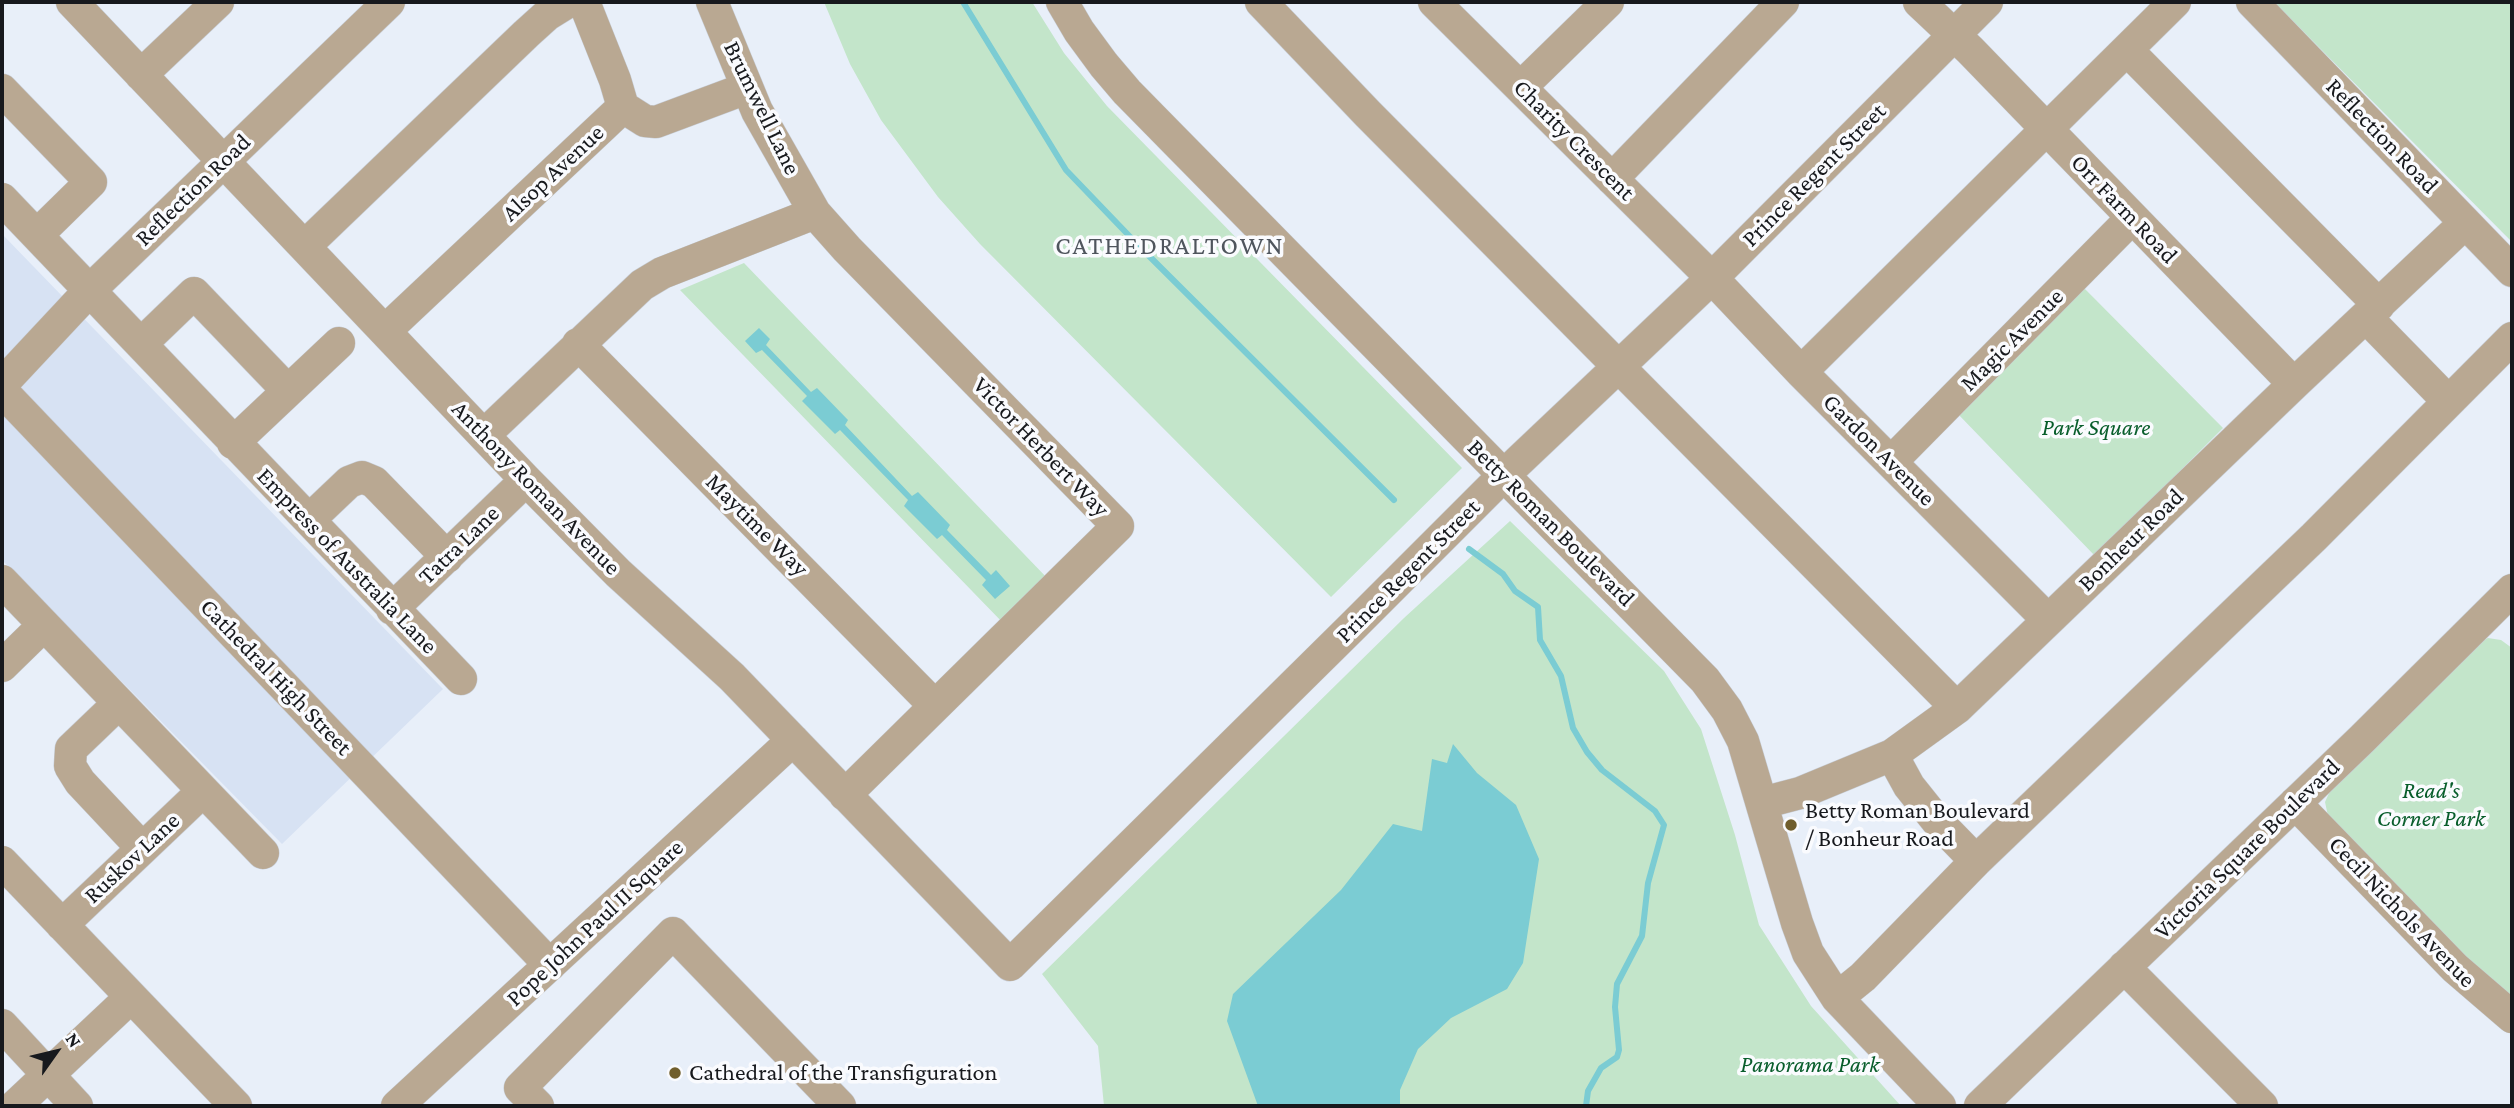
<!DOCTYPE html>
<style>
body{margin:0}
#map{position:relative;width:2514px;height:1108px;overflow:hidden;background:#e8eff9;font-family:"Crimson Pro",serif}
canvas{display:block}
.frame{position:absolute;inset:0;border:4px solid #17191d;pointer-events:none}
.north{position:absolute;left:21px;top:1017px;width:70px;height:70px;-webkit-text-stroke:5px #fafbfe;paint-order:stroke;rotate:56deg;font-size:19px;font-weight:700;line-height:28px;text-align:center;color:#17191d}
.north::after{content:'';display:block;margin:auto;width:24px;height:32px;background:#17191d;clip-path:polygon(50% 0,100% 100%,50% 72%,0 100%)}
</style>
<div id="map">
<canvas width="2514" height="1108"></canvas>
<div class="frame"></div>
<div class="north">N</div>
</div>
<script>
const context = document.querySelector('canvas').getContext('2d');
context.lineJoin = 'round';
function fill(path, color) {
  context.fillStyle = color;
  context.fill(path, 'evenodd');
}
function shape(rows) {
  const path = new Path2D();
  for (const r of rows) {
    path.moveTo(r[0], r[1]);
    for (let i = 2; i < r.length; i += 2) path.lineTo(r[i], r[i + 1]);
  }
  return path;
}
function stroke(path, color, width, dash) {
  context.strokeStyle = color;
  context.lineWidth = width;
  context.lineCap = dash ? 'butt' : 'round';
  context.setLineDash(dash || []);
  context.stroke(path);
}
function write(font, color, halo, rows, align = 'center') {
  context.font = font + ' "Crimson Pro",serif';
  context.lineWidth = 7;
  context.setLineDash([]);
  context.textBaseline = 'middle';
  context.strokeStyle = halo;
  context.fillStyle = color;
  for (const [text, x, y, turn = 0] of rows) {
    context.save();
    context.translate(x, y);
    context.rotate((+turn || 0) * Math.PI / 180);
    context.textAlign = isNaN(turn) ? turn : align;
    if (halo) context.strokeText(text, 0, 0);
    context.fillText(text, 0, 0);
    context.restore();
  }
}
fill(shape([
 [2,234,443,689,282,844,2,560]
]), '#d7e2f3');
fill(shape([
 [824,2,1032,2,1064,53,1107,106,1462,468,1331,597,980,244,938,197,881,120,850,64],
 [2274,2,2512,2,2512,242],
 [744,263,1049,580,1005,625,680,290],
 [2084,288,2223,428,2095,556,1957,413],
 [1510,521,1664,671,1701,729,1735,835,1759,925,1811,1006,1901,1106,1104,1106,1098,1046,1042,974,1404,618],
 [2488,638,2501,640,2512,648,2512,998,2478,971,2328,816,2325,802,2330,791,2476,644]
]), '#c3e5ca');
fill(shape([
 [759,328,770,339,766,345,811,392,817,388,848,420,845,425,912,496,918,492,950,525,947,530,991,575,996,570,1010,586,995,599,982,585,986,580,942,535,937,539,904,506,908,500,840,430,835,434,802,401,807,396,762,350,756,353,745,341],
 [1453,744,1477,773,1516,805,1539,859,1523,963,1507,989,1451,1018,1418,1049,1400,1090,1400,1106,1258,1106,1227,1021,1233,994,1341,890,1393,824,1422,831,1432,759,1447,763]
]), '#7bccd3');
stroke(shape([
 [963,2,1066,170,1137,244,1394,500],
 [1469,549,1503,574,1515,591,1538,607,1540,640,1561,676,1573,728,1587,752,1602,770,1655,811,1664,825,1648,883,1642,936,1617,984,1615,1007,1619,1050,1617,1057,1601,1068,1588,1091,1586,1106]
]), '#7bccd3', 6);
const minor = shape([
 [72,2,526,480,618,573,732,677,1010,965,1355,624,1504,475,1712,278,1987,2],
 [584,2,615,80,623,107],
 [712,2,757,111,815,213,847,249,1118,526,845,795],
 [1062,2,1079,31,1104,65,1127,92,1705,680,1727,710,1743,741,1797,923,1808,953,1837,998,1940,1106],
 [1261,2,1368,114,1957,708],
 [1434,2,1712,278,1801,372,2048,620],
 [1919,2,1970,50,2294,384],
 [2252,2,2512,271],
 [2127,50,2379,305],
 [141,75,218,2],
 [1521,87,1608,2],
 [2,90,91,182,37,235],
 [623,107,645,121,656,122,747,88],
 [1612,179,1783,2],
 [2,199,461,679],
 [305,246,526,34,547,15,568,2],
 [2366,317,2448,401],
 [385,331,623,107],
 [141,344,194,293,288,391],
 [578,344,935,706],
 [1801,372,2175,2],
 [2,384,89,291,389,2],
 [2,391,550,965],
 [484,435,642,285,662,273,815,213],
 [233,443,339,343],
 [1891,462,2132,218],
 [309,520,349,482,362,477,374,482,447,557],
 [2,581,263,853],
 [392,609,526,480],
 [2,666,44,625],
 [119,703,71,749,70,766,80,782,142,848],
 [1892,755,1909,786,1937,821,1976,861],
 [1762,803,1800,793,1892,755,1957,708,2294,384,2465,223],
 [2295,803,2455,968,2512,1017],
 [2,862,236,1106],
 [62,925,203,791],
 [2124,967,2262,1106],
 [1837,998,1863,977,1976,861,2314,537,2512,338],
 [2,1025,77,1106],
 [15,1106,131,997],
 [397,1106,793,740],
 [538,1106,520,1088,673,933,840,1106],
 [1980,1106,2362,739,2512,590]
]);
stroke(minor, '#c7cdd6', 33);
stroke(minor, '#b9a892', 32);
for (const [x, y, r, color] of [
 [1791,825,7,"#705e2c"],
 [675,1073,7,"#705e2c"]
]) {
  const dot = new Path2D();
  dot.arc(x, y, r, 0, 2 * Math.PI);
  context.fillStyle = color;
  context.fill(dot);
  stroke(dot, '#fafbfe', 2.5);
}
write('24px', '#17191d', '#fafbfe', [
 ["Brumwell Lane",762,108,64],
 ["Reflection Road",2382,136,46],
 ["Charity Crescent",1574,140,45],
 ["Alsop Avenue",553,173,-43],
 ["Prince Regent Street",1814,175,-45],
 ["Reflection Road",193,190,-44],
 ["Orr Farm Road",2124,209,46],
 ["Magic Avenue",2012,340,-45],
 ["Victor Herbert Way",1041,447,46],
 ["Gardon Avenue",1879,450,45],
 ["Anthony Roman Avenue",536,488,46],
 ["Betty Roman Boulevard",1551,523,45],
 ["Maytime Way",757,525,45],
 ["Bonheur Road",2131,540,-44],
 ["Tatra Lane",459,545,-44],
 ["Empress of Australia Lane",347,561,46],
 ["Prince Regent Street",1408,571,-45],
 ["Cathedral High Street",276,677,46],
 ["Victoria Square Boulevard",2247,849,-44],
 ["Ruskov Lane",132,858,-43],
 ["Cecil Nichols Avenue",2402,912,46],
 ["Pope John Paul II Square",595,923,-43]
]);
write('italic 24px', '#085d2b', '#fafbfe', [
 ["Park Square",2096,428],
 ["Read's",2431,791],
 ["Corner Park",2431,819],
 ["Panorama Park",1810,1065]
]);
write('24px', '#17191d', '#fafbfe', [
 ["Betty Roman Boulevard",1805,811],
 ["/ Bonheur Road",1805,839],
 ["Cathedral of the Transfiguration",689,1073]
], 'left');
context.letterSpacing = '2px';
write('26px', '#4f555d', '#fafbfe', [
 ["CATHEDRALTOWN",1170,246]
]);
context.letterSpacing = '0px';
</script>
